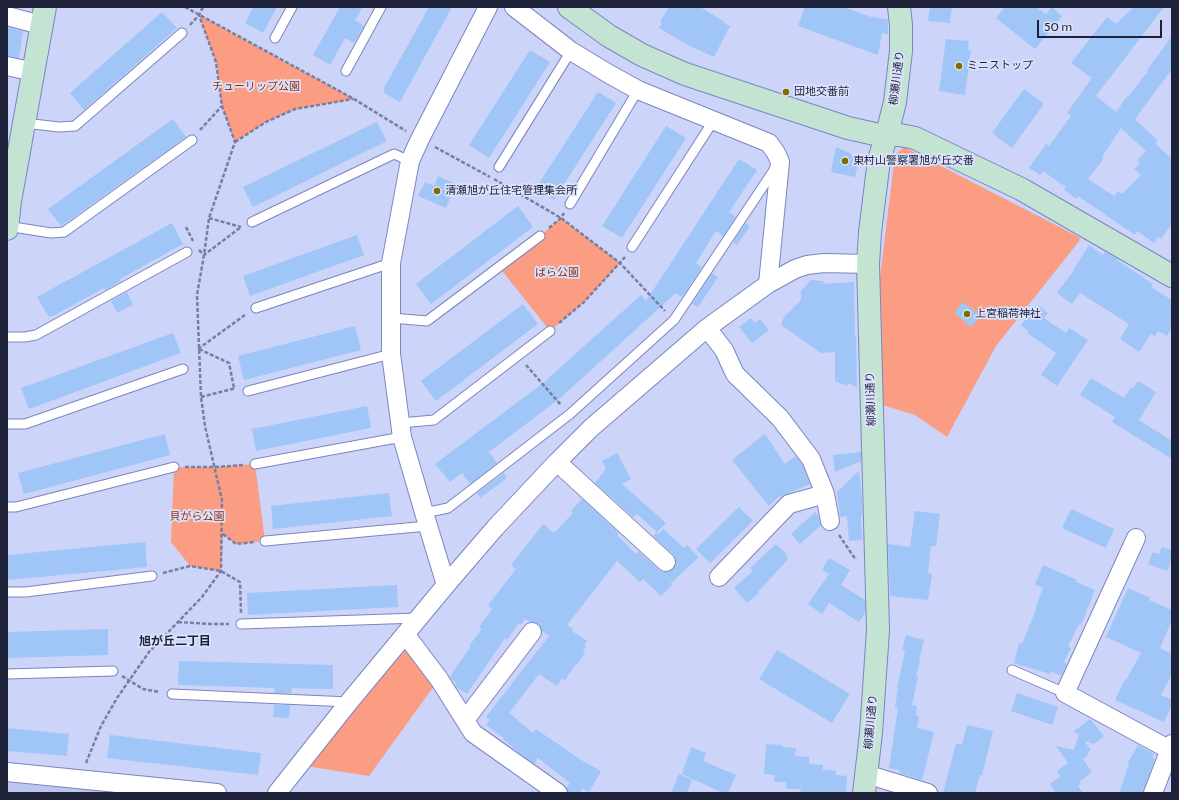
<!DOCTYPE html>
<meta charset="utf-8">
<style>
body{margin:0}
#map{position:relative;width:1179px;height:800px;overflow:hidden;background:#ccd4fa;font-family:Cabin,sans-serif}
canvas{display:block}
.frame{position:absolute;inset:0;border:8px solid #1e2239;pointer-events:none}
.scale{position:absolute;left:1037px;top:20px;width:125px;height:18px;box-sizing:border-box;border:2px solid #1e2239;border-top:0;padding-left:5px;font-size:12px;line-height:14px;white-space:nowrap;color:#1e2239;-webkit-text-stroke:3px #dce2fb;paint-order:stroke}
</style>
<div id="map">
<canvas width="1179" height="800"></canvas>
<div class="frame"></div>
<div class="scale">50 m</div>
</div>
<script>
const context = document.querySelector('canvas').getContext('2d');
context.lineJoin = 'round';
function fill(path, color) {
  context.fillStyle = color;
  context.fill(path, 'evenodd');
}
function shape(rows) {
  const path = new Path2D();
  for (const r of rows) {
    path.moveTo(r[0], r[1]);
    for (let i = 2; i < r.length; i += 2) path.lineTo(r[i], r[i + 1]);
  }
  return path;
}
function stroke(path, color, width, dash) {
  context.strokeStyle = color;
  context.lineWidth = width;
  context.lineCap = dash ? 'butt' : 'round';
  context.setLineDash(dash || []);
  context.stroke(path);
}
function write(font, color, halo, rows, align = 'center') {
  context.font = font + ' Cabin,"Noto Sans JP",sans-serif';
  context.lineWidth = 3.5;
  context.setLineDash([]);
  context.textBaseline = 'middle';
  context.strokeStyle = halo;
  context.fillStyle = color;
  for (const [text, x, y, turn = 0] of rows) {
    context.save();
    context.translate(x, y);
    context.rotate((+turn || 0) * Math.PI / 180);
    context.textAlign = isNaN(turn) ? turn : align;
    if (halo) context.strokeText(text, 0, 0);
    context.fillText(text, 0, 0);
    context.restore();
  }
}
fill(shape([
 [7,772,217,793,7,793]
]), '#bcc5ed');
fill(shape([
 [199,15,267,52,354,99,295,109,266,122,235,142,222,106,216,62],
 [904,147,1079,237,1080,240,996,346,947,437,915,415,882,405,879,332,880,277,895,155],
 [561,218,620,263,584,302,550,331,499,267,540,236],
 [255,464,265,541,236,544,223,534,221,571,190,566,171,542,174,467,216,467],
 [405,634,439,679,369,776,299,765]
]), '#fb9d83');
fill(shape([
 [253,7,277,7,263,33,245,23],
 [340,7,363,7,355,20,364,26,354,43,345,38,330,65,313,55],
 [429,7,452,7,400,102,384,93,384,88],
 [669,7,700,7,725,22,724,23,730,26,714,57,686,44,659,28,662,23,660,22],
 [805,7,844,7,871,17,888,19,888,34,882,33,878,55,798,26],
 [930,7,952,7,950,23,928,21],
 [1005,7,1036,7,1046,14,1052,7,1062,16,1035,49,996,18],
 [1134,7,1164,7,1096,96,1116,112,1128,95,1129,96,1148,71,1147,70,1172,36,1172,69,1135,119,1158,141,1155,143,1172,159,1172,224,1161,239,1158,237,1154,243,1137,231,1135,235,1078,196,1076,199,1064,190,1066,187,1043,171,1040,175,1029,168,1046,144,1049,146,1071,116,1067,113,1092,78,1071,63,1107,17,1116,24],
 [1121,128,1146,151,1137,160,1140,163,1134,169,1141,175,1122,194,1118,191,1114,196,1088,179,1104,158,1102,157],
 [162,12,177,28,84,110,70,93],
 [7,27,23,31,19,58,7,56],
 [946,39,969,41,968,50,971,50,965,95,939,91],
 [530,50,550,62,489,158,469,145],
 [1024,89,1044,104,1012,148,992,133],
 [598,92,616,103,554,200,536,188],
 [173,119,186,137,61,226,48,209],
 [377,122,387,141,253,207,243,187],
 [666,126,686,138,622,238,602,226],
 [836,147,850,153,854,158,858,164,855,177,831,172],
 [739,159,757,170,729,212,736,217,723,236,716,231,696,263,702,267,682,297,676,293,559,399,489,452,497,463,470,484,462,473,450,482,435,464,543,383,641,295,646,301],
 [438,176,456,184,446,208,418,196,425,182,434,186],
 [518,206,533,227,431,304,416,284],
 [172,223,183,244,120,279,121,281,105,290,104,288,53,316,48,316,37,297],
 [746,223,750,226,737,245,733,242],
 [357,235,364,255,250,296,243,276],
 [1089,245,1103,255,1105,252,1118,259,1117,260,1153,284,1151,287,1172,300,1172,328,1167,336,1158,331,1155,336,1151,334,1139,352,1120,339,1129,324,1080,293,1072,304,1057,293,1075,269,1074,269],
 [712,273,718,277,698,307,692,304],
 [811,280,824,281,823,284,854,282,855,336,856,336,857,387,848,383,847,386,835,381,835,352,821,353,781,325,784,317,801,300,801,291],
 [127,292,133,305,117,313,111,301],
 [963,302,981,316,971,327,954,313],
 [523,304,538,324,436,401,421,381],
 [1038,305,1048,313,1044,318,1066,333,1069,328,1088,340,1057,386,1041,375,1056,353,1027,333,1029,332,1021,325],
 [751,318,755,323,760,319,769,330,752,343,739,327],
 [355,326,361,350,244,380,238,356],
 [173,333,181,353,29,409,21,388],
 [1091,378,1124,398,1131,387,1133,388,1138,381,1156,392,1139,420,1172,441,1172,459,1112,422,1115,417,1080,395],
 [367,406,371,428,256,451,252,429],
 [165,434,170,455,24,494,18,473],
 [765,434,785,464,796,456,802,464,810,484,777,498,769,506,732,460],
 [861,452,861,461,835,472,833,455],
 [617,453,631,479,622,484,666,523,657,532,637,514,633,517,595,483,606,469,602,461],
 [859,471,862,498,862,516,861,516,862,540,849,541,847,516,840,517,837,492],
 [504,473,507,478,480,498,477,493],
 [389,493,392,516,273,529,271,506],
 [582,499,619,533,617,535,636,554,638,551,659,570,663,572,669,572,673,569,676,565,676,559,673,554,653,536,656,532,659,534,663,529,684,548,687,545,699,557,670,584,672,585,661,596,643,579,640,582,617,561,567,625,573,629,572,631,587,641,584,645,586,647,583,652,585,653,577,665,576,664,565,680,562,678,557,686,539,674,509,713,533,733,536,729,581,760,601,771,589,792,582,788,580,793,568,793,567,788,570,783,538,758,534,764,517,751,503,739,504,738,486,725,490,720,486,717,549,636,542,631,539,624,534,622,530,622,525,619,521,625,519,623,507,640,505,638,467,694,456,687,455,685,457,684,450,677,459,663,471,647,469,646,482,629,479,627,492,609,488,605,516,569,511,565,543,524,554,533,573,513,571,511],
 [739,507,753,521,710,563,696,549],
 [1071,509,1114,529,1106,548,1062,528],
 [915,511,940,514,936,546,931,546,928,573,932,574,928,600,890,596,888,544,910,547],
 [815,512,818,515,821,525,800,544,791,534],
 [145,542,147,567,7,580,7,555],
 [776,544,787,555,786,556,788,559,758,592,759,593,747,603,734,588,753,571,750,568],
 [1162,547,1172,550,1172,558,1167,571,1148,564,1153,552,1159,554],
 [829,558,850,570,841,585,865,600,865,613,859,622,829,603,822,614,808,604,829,574,822,570],
 [1043,565,1077,580,1076,582,1095,590,1081,625,1079,624,1068,646,1071,648,1064,662,1067,664,1061,676,1051,671,1050,674,1014,663,1019,643,1022,644,1037,607,1036,606,1043,588,1035,584],
 [397,585,398,607,248,615,247,593],
 [1128,588,1150,598,1149,600,1172,610,1172,620,1160,648,1172,654,1172,674,1161,695,1172,700,1172,704,1164,722,1115,700,1125,679,1126,680,1141,653,1106,637],
 [108,629,108,655,7,658,7,632],
 [906,635,924,640,919,660,920,660,916,676,918,677,912,705,917,706,916,715,919,716,917,728,934,732,922,780,899,773,900,770,889,768,898,708,895,708,898,688,897,688,905,651,902,650],
 [777,650,850,694,832,723,759,679],
 [179,661,333,665,333,689,292,688,291,693,274,693,275,688,178,685],
 [1017,693,1058,707,1052,725,1011,711],
 [274,705,290,705,289,718,273,717],
 [1090,719,1104,736,1094,744,1084,741,1091,750,1087,753,1089,754,1083,759,1092,772,1079,782,1081,784,1078,786,1083,793,1056,793,1050,784,1061,776,1057,771,1068,763,1056,746,1074,750,1079,734,1073,732],
 [967,725,993,731,982,775,980,775,975,793,943,793,956,743,962,745],
 [7,728,69,734,67,756,7,751],
 [110,735,261,753,258,775,107,758],
 [766,744,782,745,782,747,796,748,795,756,809,757,809,764,823,765,823,770,836,771,836,775,847,776,846,793,800,793,801,789,786,789,787,782,774,782,775,775,764,774],
 [1138,745,1154,754,1152,758,1155,759,1143,793,1119,793,1129,765,1127,764],
 [691,747,706,753,703,761,736,775,728,793,723,793,682,774],
 [679,774,692,780,687,793,671,793]
]), '#a0c5f7');
const lane = shape([
 [275,38,292,7],
 [346,71,381,7],
 [24,123,59,127,75,126,182,33],
 [499,167,571,51],
 [570,204,638,90],
 [252,222,394,154,410,161],
 [7,226,51,233,64,232,192,140],
 [632,247,714,120],
 [256,308,391,263],
 [391,318,427,321,540,236],
 [7,337,25,337,36,335,187,252],
 [248,391,391,354],
 [400,423,434,420,550,331],
 [7,424,25,424,183,369],
 [255,464,402,437],
 [7,507,16,507,174,467],
 [424,513,448,508,570,414,674,320,776,167],
 [265,541,428,526],
 [7,592,26,592,152,576],
 [241,624,418,618],
 [1012,670,1065,693],
 [7,674,113,671],
 [172,694,349,702]
]);
const street = shape([
 [514,7,571,51,609,74,638,90,769,143,776,153,780,162,768,284],
 [7,16,41,25],
 [7,66,34,72],
 [707,328,724,350,735,374,780,418,811,459,825,494,830,521],
 [557,462,666,562],
 [1136,538,1065,693,1170,750],
 [719,577,789,504,825,494],
 [446,585,428,526,402,437,391,354,391,263,410,161,420,139,488,7],
 [405,634,439,679,473,733,558,793],
 [465,720,532,632],
 [7,772,217,793],
 [866,774,928,793],
 [277,793,349,702,446,585,495,528,557,462,591,428,707,328,768,284,795,269,807,265,824,263,868,264],
 [1153,793,1172,744]
]);
const secondary = shape([
 [569,7,609,36,642,55,685,74,848,128,875,134,900,135,915,138,1021,189,1172,276],
 [7,229,10,201,45,7],
 [864,793,871,733,878,630,868,264,870,232,879,160,887,134,895,102,901,51,901,25,899,7]
]);
stroke(lane, '#7b85bf', 11);
stroke(street, '#7b85bf', 20);
stroke(secondary, '#7b85bf', 24);
stroke(shape([
 [185,7,354,99,406,131],
 [190,25,199,15,203,7],
 [200,130,222,106],
 [235,142,266,122,295,109,353,99],
 [435,147,490,177],
 [494,179,561,218,620,263,665,311],
 [209,218,241,227],
 [186,227,193,241],
 [549,228,561,218,564,213],
 [199,250,204,255,241,227],
 [559,323,584,302,625,257],
 [198,349,245,315],
 [199,349,229,363,234,388],
 [526,365,561,405],
 [201,397,236,388],
 [185,467,216,467,244,465],
 [223,534,236,544,254,542],
 [839,535,856,560],
 [163,573,190,566,221,571,240,582,241,613],
 [178,622,210,624,229,624],
 [122,676,143,689,159,692],
 [86,763,101,726,117,698,149,652,202,597,221,571,222,500,205,426,201,397,197,295,204,255,209,218,235,142,222,106,216,62,199,15]
]), '#797f9e', 2.5, [4, 2]);
stroke(lane, '#fff', 9);
stroke(street, '#fff', 18);
stroke(secondary, '#c4e4d3', 22);
for (const [x, y, r, color] of [
 [959,66,4,"#7f6b04"],
 [786,92,4,"#7f6b04"],
 [845,161,4,"#7f6b04"],
 [437,191,4,"#7f6b04"],
 [967,314,4,"#7f6b04"]
]) {
  const dot = new Path2D();
  dot.arc(x, y, r, 0, 2 * Math.PI);
  context.fillStyle = color;
  context.fill(dot);
  stroke(dot, '#dce2fb', 1.5);
}
write('11px', '#1e2239', '#dce2fb', [
 ["ミニストップ",967,66],
 ["団地交番前",794,92],
 ["東村山警察署旭が丘交番",853,161],
 ["清瀬旭が丘住宅管理集会所",445,191],
 ["上宮稲荷神社",975,314]
], 'left');
write('11px', '#1e2239', '#dce2fb', [
 ["柳瀬川通り",897,78,-83],
 ["柳瀬川通り",871,399,-92],
 ["柳瀬川通り",871,722,-85]
]);
write('11px', '#8f3217', '#dce2fb', [
 ["チューリップ公園",256,87],
 ["ばら公園",557,273],
 ["貝がら公園",197,517]
]);
write('bold 12px', '#1e2239', '#dce2fb', [
 ["旭が丘二丁目",175,641]
]);
</script>
